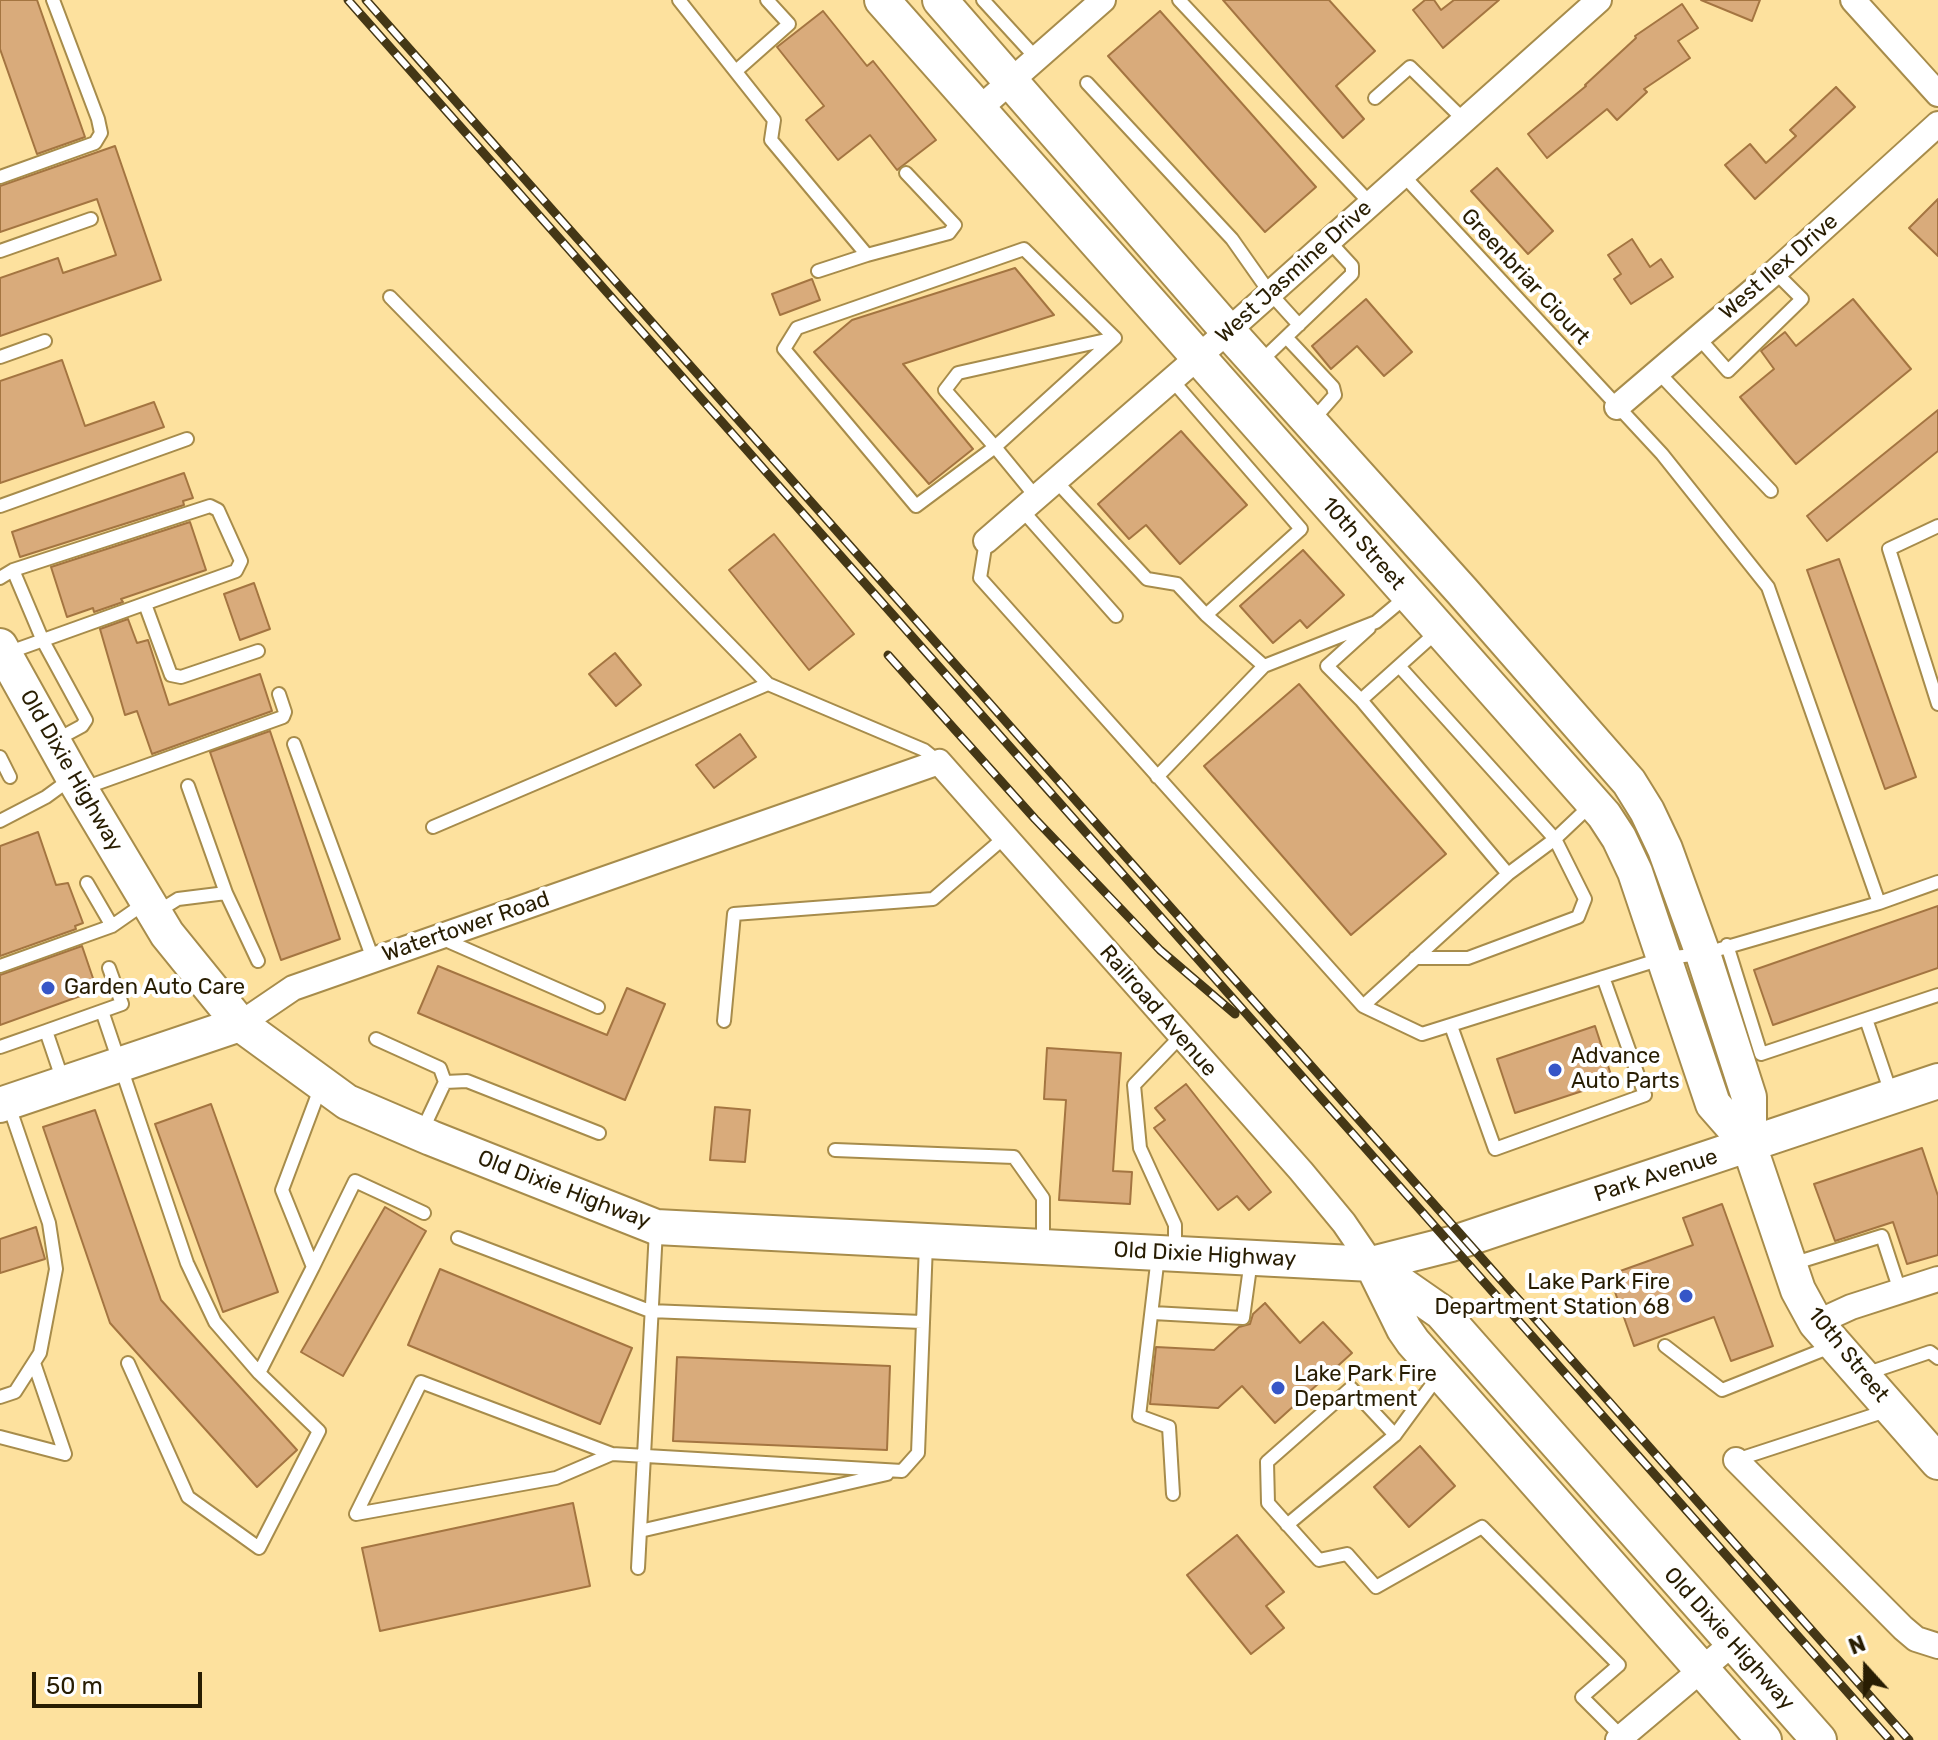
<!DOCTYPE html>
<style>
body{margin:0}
#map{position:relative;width:1938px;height:1740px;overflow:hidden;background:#fde19e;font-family:Rubik,sans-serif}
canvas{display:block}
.north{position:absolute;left:1826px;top:1628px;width:80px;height:80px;-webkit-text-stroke:6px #fff;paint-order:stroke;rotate:339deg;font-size:22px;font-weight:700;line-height:32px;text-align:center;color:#281d02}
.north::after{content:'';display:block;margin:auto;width:28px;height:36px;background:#281d02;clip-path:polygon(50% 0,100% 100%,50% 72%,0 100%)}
.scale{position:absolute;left:32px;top:1672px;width:170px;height:36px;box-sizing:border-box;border:4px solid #281d02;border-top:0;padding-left:10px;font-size:24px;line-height:28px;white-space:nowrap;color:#281d02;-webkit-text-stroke:6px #fff;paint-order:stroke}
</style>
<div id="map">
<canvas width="1938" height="1740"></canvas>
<div class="north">N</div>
<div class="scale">50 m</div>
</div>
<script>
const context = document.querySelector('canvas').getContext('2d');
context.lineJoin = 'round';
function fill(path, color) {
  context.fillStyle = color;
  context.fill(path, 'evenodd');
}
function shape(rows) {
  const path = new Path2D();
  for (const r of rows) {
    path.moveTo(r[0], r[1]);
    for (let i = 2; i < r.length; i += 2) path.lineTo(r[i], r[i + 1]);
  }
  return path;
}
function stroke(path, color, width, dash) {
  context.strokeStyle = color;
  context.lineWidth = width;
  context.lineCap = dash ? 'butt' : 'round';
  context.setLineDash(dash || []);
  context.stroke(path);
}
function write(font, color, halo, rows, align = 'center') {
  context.font = font + ' Rubik,sans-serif';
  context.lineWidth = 8;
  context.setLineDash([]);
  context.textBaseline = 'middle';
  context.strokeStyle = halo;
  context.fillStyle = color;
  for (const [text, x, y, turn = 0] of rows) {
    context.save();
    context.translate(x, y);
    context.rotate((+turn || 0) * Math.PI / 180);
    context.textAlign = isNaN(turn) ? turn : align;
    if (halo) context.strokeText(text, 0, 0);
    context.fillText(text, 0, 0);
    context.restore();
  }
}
const building = shape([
 [0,0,37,0,85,137,37,154,0,49,0,0],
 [1223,0,1329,0,1375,51,1336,86,1364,119,1343,138,1223,0],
 [1425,0,1434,0,1441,10,1454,0,1499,0,1443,48,1413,10,1425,0],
 [1701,0,1760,0,1752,21,1701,0],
 [1682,4,1698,28,1678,41,1690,58,1644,89,1647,92,1617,120,1607,109,1547,158,1528,134,1586,86,1585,85,1636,38,1635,36,1682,4],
 [823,11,867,66,873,61,936,140,897,170,870,135,838,160,806,120,824,106,777,47,823,11],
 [1160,11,1316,187,1265,232,1108,56,1160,11],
 [1836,87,1855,107,1755,199,1725,165,1750,144,1766,163,1796,136,1790,130,1836,87],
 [115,146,161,280,0,336,0,278,58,258,63,273,116,255,97,199,0,232,0,186,115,146],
 [1497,168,1553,231,1528,254,1471,191,1497,168],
 [1938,199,1938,256,1909,228,1938,199],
 [1632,239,1650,267,1661,259,1673,277,1631,304,1614,279,1621,274,1608,255,1632,239],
 [1015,268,1054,315,903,364,973,449,929,484,814,352,852,320,1015,268],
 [812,279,820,300,780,315,772,294,812,279],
 [1366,299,1412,352,1384,376,1357,346,1331,369,1312,346,1366,299],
 [1853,299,1911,369,1796,464,1740,397,1774,369,1761,351,1785,332,1796,346,1853,299],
 [62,360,85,426,154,402,164,427,0,483,0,381,62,360],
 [1938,410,1938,451,1827,541,1807,516,1938,410],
 [1181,431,1247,505,1180,564,1146,525,1129,539,1098,504,1181,431],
 [184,473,193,498,183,501,184,505,20,557,12,532,184,473],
 [190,522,206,570,121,599,123,602,94,612,93,608,67,617,51,567,190,522],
 [774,534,854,634,809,670,729,570,774,534],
 [1303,550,1344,595,1307,628,1300,620,1273,643,1240,606,1303,550],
 [1839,559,1916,777,1885,789,1807,570,1839,559],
 [254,583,270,629,240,640,224,594,254,583],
 [128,619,137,643,148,640,169,705,260,674,272,711,152,754,137,711,125,715,100,629,128,619],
 [615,653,641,685,616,706,589,674,615,653],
 [1299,684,1446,854,1351,935,1204,766,1299,684],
 [270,731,340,939,281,960,210,752,270,731],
 [740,734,756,757,714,788,696,765,740,734],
 [38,832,56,885,68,883,83,923,75,926,76,929,0,956,0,846,38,832],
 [1938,906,1938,968,1773,1025,1754,970,1938,906],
 [82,946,97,990,0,1025,0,975,82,946],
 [438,966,607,1035,627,988,665,1004,625,1100,418,1013,438,966],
 [1595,1026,1613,1081,1515,1113,1497,1059,1595,1026],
 [1047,1048,1121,1053,1113,1171,1132,1172,1130,1204,1059,1200,1066,1100,1044,1099,1047,1048],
 [1186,1084,1271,1192,1249,1210,1237,1196,1218,1210,1154,1128,1165,1120,1155,1108,1186,1084],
 [211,1104,278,1292,223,1312,155,1124,211,1104],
 [715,1107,750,1110,745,1162,710,1160,715,1107],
 [95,1110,161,1300,297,1450,257,1487,110,1323,43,1127,95,1110],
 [1922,1148,1938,1196,1938,1255,1907,1264,1893,1222,1835,1241,1814,1184,1922,1148],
 [1722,1204,1773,1346,1731,1361,1714,1317,1634,1346,1609,1275,1693,1245,1683,1218,1722,1204],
 [385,1207,426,1231,343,1376,301,1352,385,1207],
 [36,1227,45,1259,0,1273,0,1239,36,1227],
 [440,1269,632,1348,600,1424,408,1345,440,1269],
 [1265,1303,1300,1343,1323,1322,1352,1353,1275,1423,1242,1386,1218,1408,1150,1404,1156,1347,1214,1350,1239,1327,1250,1324,1253,1314,1265,1303],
 [677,1357,890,1366,887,1450,673,1441,677,1357],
 [1420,1446,1455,1486,1409,1527,1374,1487,1420,1446],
 [573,1503,590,1586,380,1631,362,1548,573,1503],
 [1237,1535,1284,1592,1266,1606,1284,1628,1251,1654,1187,1575,1237,1535]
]);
fill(building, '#d9ab7b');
stroke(building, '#a47541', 2);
const lane = shape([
 [679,0,774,120,771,140,867,255,949,233,955,225,906,173],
 [983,0,1037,59],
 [1179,0,1371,204],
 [736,71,789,24,767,0],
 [1087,83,1232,239,1270,293,1299,325],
 [1375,98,1410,67,1464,120],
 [1403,175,1662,454,1768,587,1879,903],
 [0,177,95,143,101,133,98,119,53,0],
 [0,251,91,219],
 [818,271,867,255],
 [390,297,768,684],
 [1286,337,1333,387,1335,395,1313,420],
 [1698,337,1728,371,1802,299,1775,272],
 [0,357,45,341],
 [1260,362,1352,274,1352,266,1329,241],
 [1657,371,1771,491],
 [1172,380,1301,529,1206,615],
 [1055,480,1147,579,1177,584,1206,615,1264,666,1376,622,1407,596],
 [1036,497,995,447,1115,338,1024,249,797,328,784,349,916,506,995,447,945,390,958,373,1115,338],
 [0,506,187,439],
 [1022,510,1116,616],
 [1938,526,1889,549,1938,704],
 [986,541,980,578,1363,1006,1508,874,1555,839,1592,804],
 [13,570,43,641,86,720,82,726,56,740],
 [0,578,13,570,210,506,218,510,241,561,236,571,7,653],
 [145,604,171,675,181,677,258,651],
 [1369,628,1327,666,1361,700,1508,874],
 [1399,666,1555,839,1585,899,1578,917,1468,958,1415,958],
 [1361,700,1439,630],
 [294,744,373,959],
 [0,757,10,777],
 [1157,777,1264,666],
 [188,786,226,893],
 [84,788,283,717,285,712,279,694],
 [0,821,46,797,72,778],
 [433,827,768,684,924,750,939,762],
 [87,883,112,926],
 [157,912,178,899,226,893,258,961],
 [443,939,598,1007],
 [1727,945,1761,1054,1938,995],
 [0,966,112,926,145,903],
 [1363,1006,1422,1034,1664,958,1703,954,1879,903,1938,882],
 [102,1011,187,1263,215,1322,259,1373,319,1431,259,1548,188,1497,128,1363],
 [1866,1019,1892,1096],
 [724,1021,734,914,933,899,1005,837],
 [1451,1026,1495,1149,1645,1095,1603,977],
 [46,1031,122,1004,109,968],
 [376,1039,440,1068,445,1082],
 [0,1047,46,1031,63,1081],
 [422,1131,445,1082,467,1081,599,1133],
 [835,1150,1014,1157,1043,1198,1043,1243],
 [458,1238,650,1311,922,1322],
 [1175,1252,1175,1225,1140,1148,1134,1085,1180,1037],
 [1158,1256,1139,1416,1169,1427,1173,1494],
 [1792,1264,1882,1236,1900,1291],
 [313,1267,355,1181,424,1213],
 [1153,1313,1243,1318,1251,1260],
 [1665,1346,1722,1390,1833,1346],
 [259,1373,313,1267,282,1190,321,1086],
 [1865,1374,1930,1352,1938,1358],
 [0,1397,15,1392,40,1353,56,1269,49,1223,9,1106],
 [1395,1435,1351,1388,1267,1462,1268,1503,1319,1560,1347,1554,1376,1587,1482,1527,1619,1665,1582,1697,1622,1737],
 [0,1437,65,1454,34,1363],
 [612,1454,556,1478,356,1514,421,1382,612,1454,902,1471,918,1453,926,1244],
 [1736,1460,1889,1410],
 [1287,1525,1395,1435,1439,1375],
 [640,1531,887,1474],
 [638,1568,656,1230]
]);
const street = shape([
 [1853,0,1938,94],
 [979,109,1103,0],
 [1617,407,1775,272,1938,124],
 [986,541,1228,331,1599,0],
 [240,1024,293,988,939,762,1301,1171,1344,1223,1372,1264],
 [1816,1323,1851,1307,1938,1279],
 [1736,1460,1903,1628,1916,1639,1938,1646],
 [1618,1740,1733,1643]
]);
const secondary = shape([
 [882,0,1604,815,1619,838,1635,872,1713,1104,1749,1145],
 [940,0,1228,331,1462,591,1629,782,1647,811,1665,849,1703,954,1749,1097,1749,1145,1798,1290,1816,1323,1938,1462],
 [0,646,73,777,167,934,240,1024,347,1102,431,1138,656,1227,1372,1264,1441,1312,1819,1740],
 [0,1105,240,1024],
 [1372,1264,1451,1244,1938,1081],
 [1374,1268,1404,1329,1413,1342,1764,1740]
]);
stroke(lane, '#a78c4b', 16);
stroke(street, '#a78c4b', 28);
stroke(secondary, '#a78c4b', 38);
stroke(lane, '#fff', 12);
stroke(street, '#fff', 24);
stroke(secondary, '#fff', 34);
const rail = shape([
 [348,0,1890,1740],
 [366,0,1909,1740],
 [888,655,1035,819,1160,950,1235,1014]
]);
stroke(rail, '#443716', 9);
stroke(rail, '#fff', 6, [18]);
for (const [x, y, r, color] of [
 [48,988,8,"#3656c7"],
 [1555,1070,8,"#3656c7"],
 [1686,1296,8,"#3656c7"],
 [1278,1388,8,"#3656c7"]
]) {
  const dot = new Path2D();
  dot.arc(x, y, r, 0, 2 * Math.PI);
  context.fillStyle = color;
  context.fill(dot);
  stroke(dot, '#fff', 3);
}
write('22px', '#281d02', '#fff', [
 ["West Ilex Drive",1779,267,-41],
 ["West Jasmine Drive",1294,272,-42],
 ["Greenbriar Ciourt",1525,277,47],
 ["10th Street",1363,544,49],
 ["Old Dixie Highway",71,771,60],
 ["Watertower Road",466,927,-19],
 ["Railroad Avenue",1158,1011,49],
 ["Park Avenue",1656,1176,-18],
 ["Old Dixie Highway",564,1190,21],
 ["Old Dixie Highway",1205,1255,3],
 ["10th Street",1848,1355,51],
 ["Old Dixie Highway",1729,1639,48]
]);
write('22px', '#281d02', '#fff', [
 ["Garden Auto Care",64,988],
 ["Advance",1571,1057],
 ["Auto Parts",1571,1082],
 ["Lake Park Fire",1670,1283,"right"],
 ["Department Station 68",1670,1308,"right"],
 ["Lake Park Fire",1294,1375],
 ["Department",1294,1400]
], 'left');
</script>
